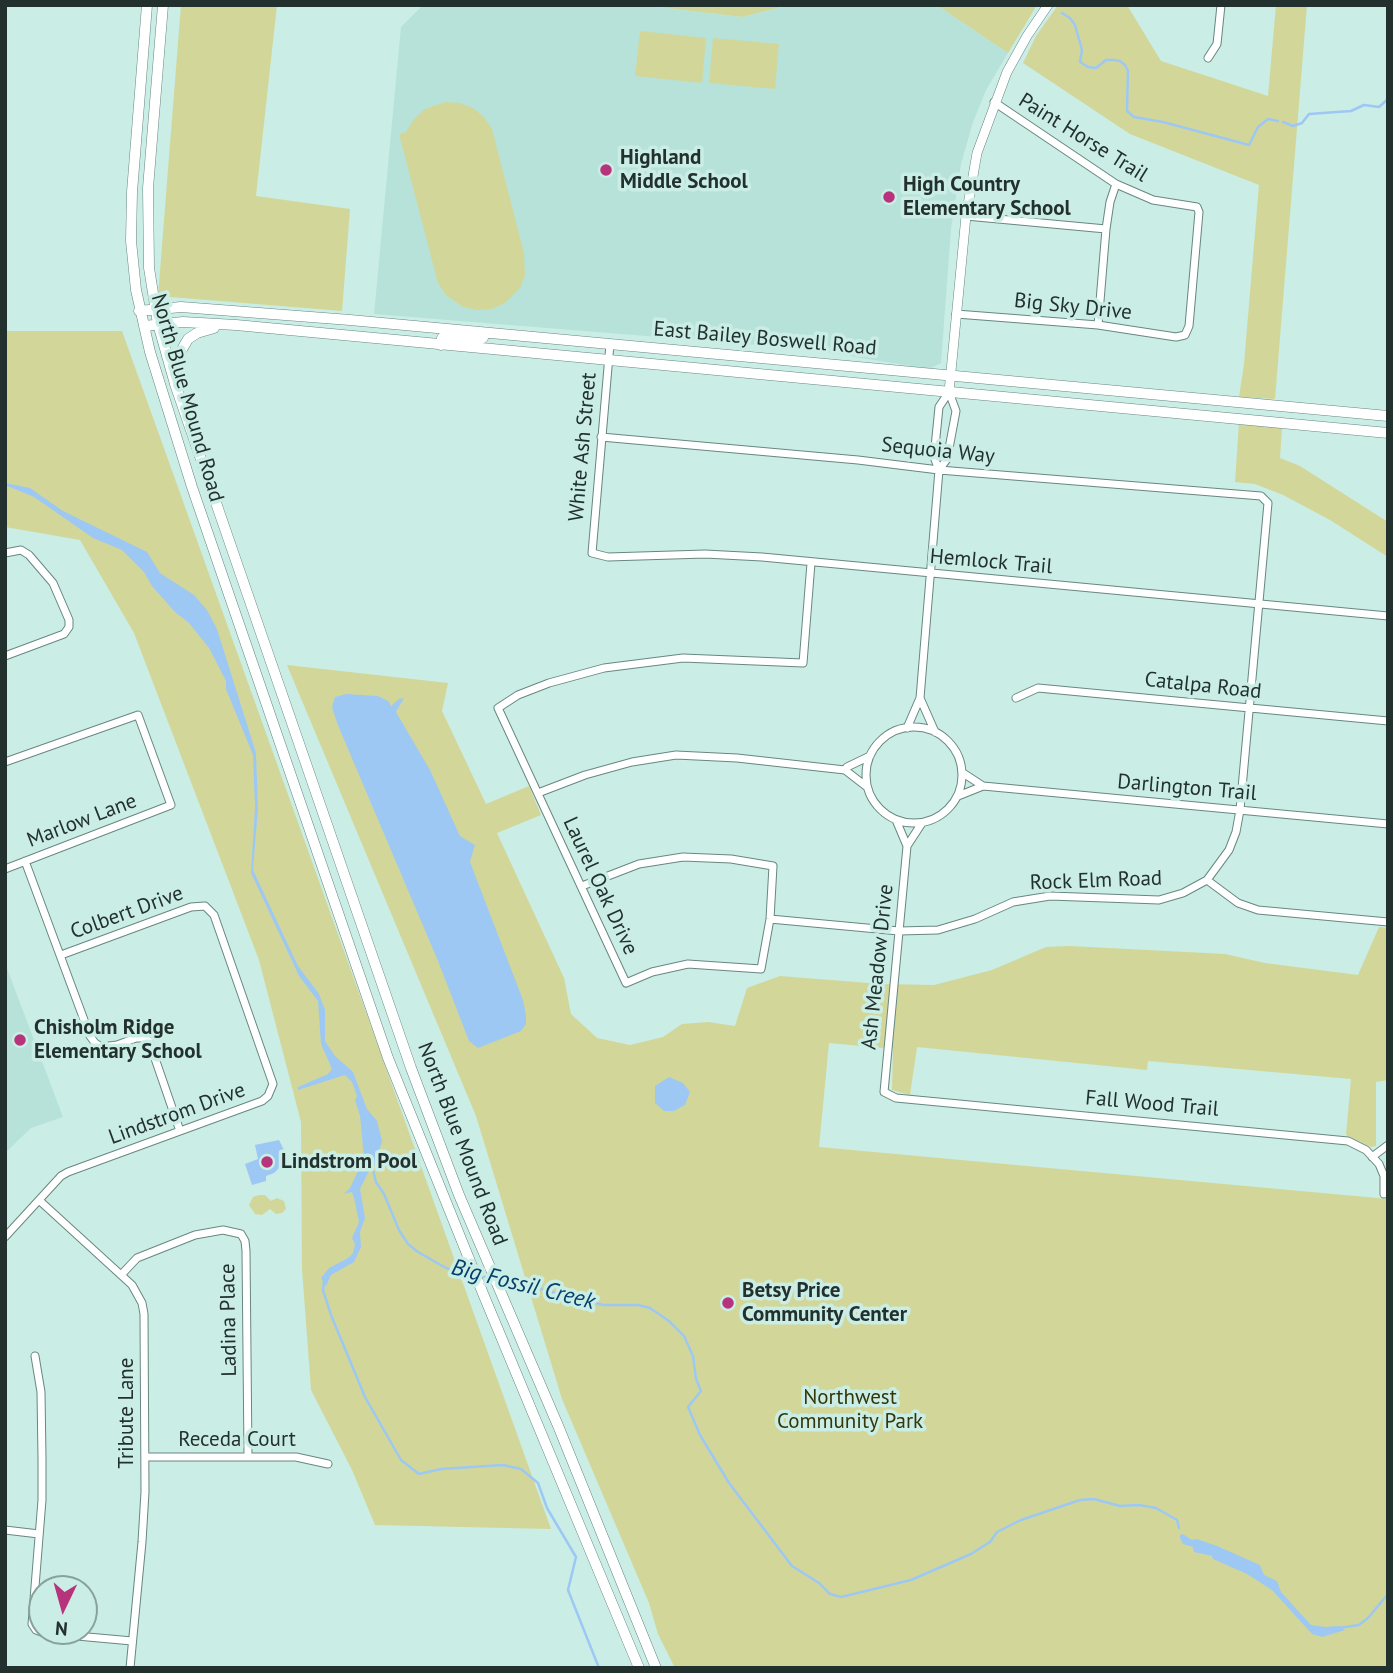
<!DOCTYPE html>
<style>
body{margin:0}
#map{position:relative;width:1393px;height:1673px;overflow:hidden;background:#caede5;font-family:"PT Sans",sans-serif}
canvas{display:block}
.frame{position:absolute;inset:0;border:7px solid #23312e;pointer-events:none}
.north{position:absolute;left:28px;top:1575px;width:70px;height:70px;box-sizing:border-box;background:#caede5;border:2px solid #87a29c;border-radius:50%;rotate:185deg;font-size:19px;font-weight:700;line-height:28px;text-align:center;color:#23312e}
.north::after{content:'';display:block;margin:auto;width:24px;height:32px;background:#b7347c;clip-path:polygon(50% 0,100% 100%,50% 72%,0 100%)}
</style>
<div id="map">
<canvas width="1393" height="1673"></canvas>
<div class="frame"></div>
<div class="north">N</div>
</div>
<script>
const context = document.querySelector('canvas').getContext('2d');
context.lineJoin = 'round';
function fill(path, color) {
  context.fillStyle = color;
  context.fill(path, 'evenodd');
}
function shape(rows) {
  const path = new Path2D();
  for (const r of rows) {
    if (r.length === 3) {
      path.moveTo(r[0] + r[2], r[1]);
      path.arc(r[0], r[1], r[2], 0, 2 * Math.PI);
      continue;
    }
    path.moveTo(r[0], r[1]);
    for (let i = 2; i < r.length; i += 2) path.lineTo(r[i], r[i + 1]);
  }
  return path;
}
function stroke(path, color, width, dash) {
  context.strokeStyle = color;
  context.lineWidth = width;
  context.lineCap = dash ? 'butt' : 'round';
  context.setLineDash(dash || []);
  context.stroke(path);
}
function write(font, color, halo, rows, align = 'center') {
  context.font = font + ' "PT Sans",sans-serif';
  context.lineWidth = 7;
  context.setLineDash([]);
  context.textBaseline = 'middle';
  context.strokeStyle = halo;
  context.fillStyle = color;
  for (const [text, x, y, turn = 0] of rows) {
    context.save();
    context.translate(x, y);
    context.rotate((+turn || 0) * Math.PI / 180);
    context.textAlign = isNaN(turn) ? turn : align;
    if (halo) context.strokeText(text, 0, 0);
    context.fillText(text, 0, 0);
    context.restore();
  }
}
fill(shape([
 [423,5,642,5,742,17,789,5,924,5,941,8,1008,53,986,90,973,122,961,164,951,229,941,363,929,369,807,349,374,314,401,27],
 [5,963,63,1117,31,1128,5,1153]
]), '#b7e2d9');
fill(shape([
 [181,5,277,5,256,196,350,209,342,311,158,296],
 [642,5,789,5,742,17],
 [924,5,1037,5,1008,53,941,8],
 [1058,5,1127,5,1161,61,1268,96,1276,5,1307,5,1275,399,1239,397,1244,364,1259,185,1130,134,1023,63,1036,36],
 [640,31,706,38,702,83,635,76],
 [713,38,779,44,775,89,709,83],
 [445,102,460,103,473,108,484,117,492,129,524,253,525,275,520,288,505,303,492,309,477,310,463,307,446,295,438,283,399,134,406,132,414,119,425,109],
 [5,331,122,331,551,1529,375,1525,352,1470,311,1390,302,1269,301,1122,259,960,134,633,80,540,5,527],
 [1239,423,1282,428,1280,458,1300,466,1388,522,1388,557,1330,520,1283,495,1255,484,1235,482],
 [287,665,448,683,442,711,486,804,529,786,541,815,497,833,564,978,571,1014,597,1038,630,1045,663,1037,682,1024,708,1022,735,1026,747,988,780,976,881,984,934,985,992,970,1046,947,1070,946,1225,954,1265,963,1358,975,1379,927,1388,928,1388,1080,1376,1082,1376,1146,1371,1147,1346,1135,1351,1079,1148,1061,1147,1070,917,1047,910,1095,892,1090,893,1049,829,1043,819,1147,1388,1199,1388,1668,675,1668,658,1634,649,1603,562,1399,476,1116],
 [259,1195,265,1195,271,1201,277,1198,284,1201,286,1209,282,1213,276,1214,270,1209,262,1215,255,1214,249,1205,253,1197]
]), '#d2d799');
fill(shape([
 [5,483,30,488,63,511,147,552,160,573,194,595,207,610,217,629,256,753,258,809,253,870,298,966,319,994,325,1010,325,1041,335,1056,353,1072,367,1109,377,1121,382,1141,375,1165,368,1173,360,1189,365,1218,360,1232,361,1247,354,1262,331,1275,326,1286,321,1278,329,1268,348,1258,353,1253,355,1244,352,1238,359,1222,354,1198,352,1192,344,1194,350,1188,364,1158,360,1116,355,1100,357,1096,352,1082,345,1075,298,1090,298,1087,328,1074,332,1069,321,1044,318,1001,299,976,251,873,255,807,253,755,226,689,226,681,209,648,189,623,175,612,152,586,144,572,122,550,93,538,34,497,5,485],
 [346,694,378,696,388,701,391,706,399,699,404,698,396,712,430,770,460,836,475,845,470,862,523,1000,526,1015,526,1024,521,1031,478,1048,469,1041,438,961,337,723,332,707,335,697],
 [669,1077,683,1083,690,1092,685,1105,674,1111,664,1111,655,1103,655,1086],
 [279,1140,284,1150,283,1164,274,1173,266,1176,266,1181,252,1185,245,1164,258,1159,255,1145],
 [1183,1534,1192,1540,1197,1539,1217,1546,1260,1565,1264,1575,1277,1581,1281,1592,1311,1625,1325,1627,1339,1626,1345,1630,1322,1637,1312,1634,1272,1590,1247,1574,1213,1559,1212,1556,1194,1552,1193,1547,1183,1544,1180,1538,1180,1535]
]), '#9dc8f4');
stroke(shape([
 [1062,13,1070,18,1075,25,1082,50,1080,62,1088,67,1096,68,1106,60,1114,60,1120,61,1125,65,1128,71,1127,111,1134,117,1163,122,1249,145,1258,127,1268,119,1278,121],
 [1283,122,1293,126,1302,123,1309,114,1351,111,1364,105,1379,107,1388,99],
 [372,1166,376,1182,384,1194,399,1230,408,1244,418,1252,446,1268,472,1275],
 [478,1276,493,1278],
 [499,1278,603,1305,638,1305,650,1308,669,1321,684,1336,693,1356,696,1379,701,1391,688,1407,700,1435,729,1483,792,1566,819,1583,830,1594,841,1597,911,1580,971,1554,990,1542,997,1532,1021,1520,1080,1500,1094,1499,1120,1506,1139,1505,1156,1508,1177,1520,1179,1528],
 [324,1281,323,1290,331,1315,365,1397,401,1460,419,1474,441,1469,503,1465,521,1469,538,1483,547,1508,576,1557,568,1590,599,1668],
 [1339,1628,1359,1625,1368,1618,1388,1594]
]), '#9dc8f4', 2.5);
const minor = shape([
 [1208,58,1217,44,1221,5],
 [966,216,1106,229],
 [956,314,1098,325,1176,337,1185,335,1189,326,1199,212,1197,207,1153,200,1116,184,994,102],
 [1098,325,1106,229,1110,202,1116,184],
 [610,344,592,553,608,557,705,554,762,557,1388,616],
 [601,437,858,460,939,470,1261,496,1268,503,1240,810,1236,832,1229,850,1207,880,1183,893,1159,900,1050,896,1013,902,975,919,938,930,899,931,770,919],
 [939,470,947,459,956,411,949,392],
 [5,553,21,550,29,555,53,583,69,620,69,627,64,634,5,656],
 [920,698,935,732],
 [1016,698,1038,688,1388,721],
 [914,775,48],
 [907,728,920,698,939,470,934,457,939,407,949,392],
 [5,762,138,715,171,805,5,869],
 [845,770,847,767,870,756],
 [963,773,983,786,1388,824],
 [538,793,585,775,632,762,676,755,737,758,845,770,867,787],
 [958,796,983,786],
 [896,820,907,846],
 [922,823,907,846,884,1092,896,1098,1348,1141,1366,1150,1379,1164,1384,1176,1384,1194],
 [25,861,90,1036,95,1043,101,1047,117,1045,136,1038,143,1038,149,1041,180,1131],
 [1207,880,1238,903,1258,910,1388,922],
 [582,886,639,864,683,857,731,859,773,866,770,919,761,969,688,964,652,972,626,983,498,708,518,695,549,683,604,668,683,658,803,663,811,563],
 [1372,1157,1388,1145],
 [40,1201,132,1285,142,1303,144,1314,145,1492,142,1542,130,1668],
 [5,1237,61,1176,68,1172,262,1101,268,1096,273,1084,214,915,205,906,191,907,61,955],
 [121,1275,137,1258,195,1235,223,1230,241,1234,245,1241,246,1251,248,1456],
 [35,1356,41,1392,42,1459,42,1500,32,1624,36,1630,44,1633,132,1641],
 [145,1457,296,1457,328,1464],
 [5,1530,39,1534]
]);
const tertiary = shape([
 [949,392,966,216,977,153,1007,72,1027,36,1048,5]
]);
const secondary = shape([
 [147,5,132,192,131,241,136,290,150,352,192,487,388,1058,484,1296,639,1668],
 [163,5,148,188,149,268,158,324,175,384,411,1068,459,1195,559,1428,656,1668],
 [139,311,181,307,350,320,1388,416],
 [144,326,183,322,236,325,1388,433],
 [441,345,442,338,445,336,483,338],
 [176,376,177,358,188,339,197,333,214,328]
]);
stroke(minor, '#688780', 9);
stroke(tertiary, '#688780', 10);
stroke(secondary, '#688780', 11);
stroke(minor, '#fff', 7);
stroke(tertiary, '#fff', 9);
stroke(secondary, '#fff', 10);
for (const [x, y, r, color] of [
 [606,170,7,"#b7347c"],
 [889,197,7,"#b7347c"],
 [20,1040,7,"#b7347c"],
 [267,1162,7,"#b7347c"],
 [728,1303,7,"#b7347c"]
]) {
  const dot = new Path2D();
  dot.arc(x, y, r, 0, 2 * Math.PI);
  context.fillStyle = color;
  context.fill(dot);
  stroke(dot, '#caede5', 2.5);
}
write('21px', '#23312e', '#caede5', [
 ["Paint Horse Trail",1083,138,32],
 ["Big Sky Drive",1073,307,6],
 ["East Bailey Boswell Road",765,339,5],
 ["North Blue Mound Road",187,398,74],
 ["White Ash Street",583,447,-85],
 ["Sequoia Way",938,451,6],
 ["Hemlock Trail",991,562,5],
 ["Catalpa Road",1203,686,6],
 ["Darlington Trail",1187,788,5],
 ["Marlow Lane",82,821,-21],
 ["Rock Elm Road",1096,881,-2],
 ["Laurel Oak Drive",600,886,65],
 ["Colbert Drive",127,913,-20],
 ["Ash Meadow Drive",878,967,-84],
 ["Fall Wood Trail",1152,1104,5],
 ["Lindstrom Drive",177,1114,-20],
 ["North Blue Mound Road",462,1144,69],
 ["Ladina Place",229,1320,-91],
 ["Tribute Lane",127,1413,-90],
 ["Receda Court",237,1440]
]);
write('bold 21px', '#23312e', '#caede5', [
 ["Highland",620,158],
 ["Middle School",620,182],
 ["High Country",903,185],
 ["Elementary School",903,209],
 ["Chisholm Ridge",34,1028],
 ["Elementary School",34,1052],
 ["Lindstrom Pool",281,1162],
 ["Betsy Price",742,1291],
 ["Community Center",742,1315]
], 'left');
write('21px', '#343609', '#caede5', [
 ["Northwest",850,1398],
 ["Community Park",850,1422]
]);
write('italic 23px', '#043f6b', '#caede5', [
 ["Big Fossil Creek",523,1285,14]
]);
</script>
